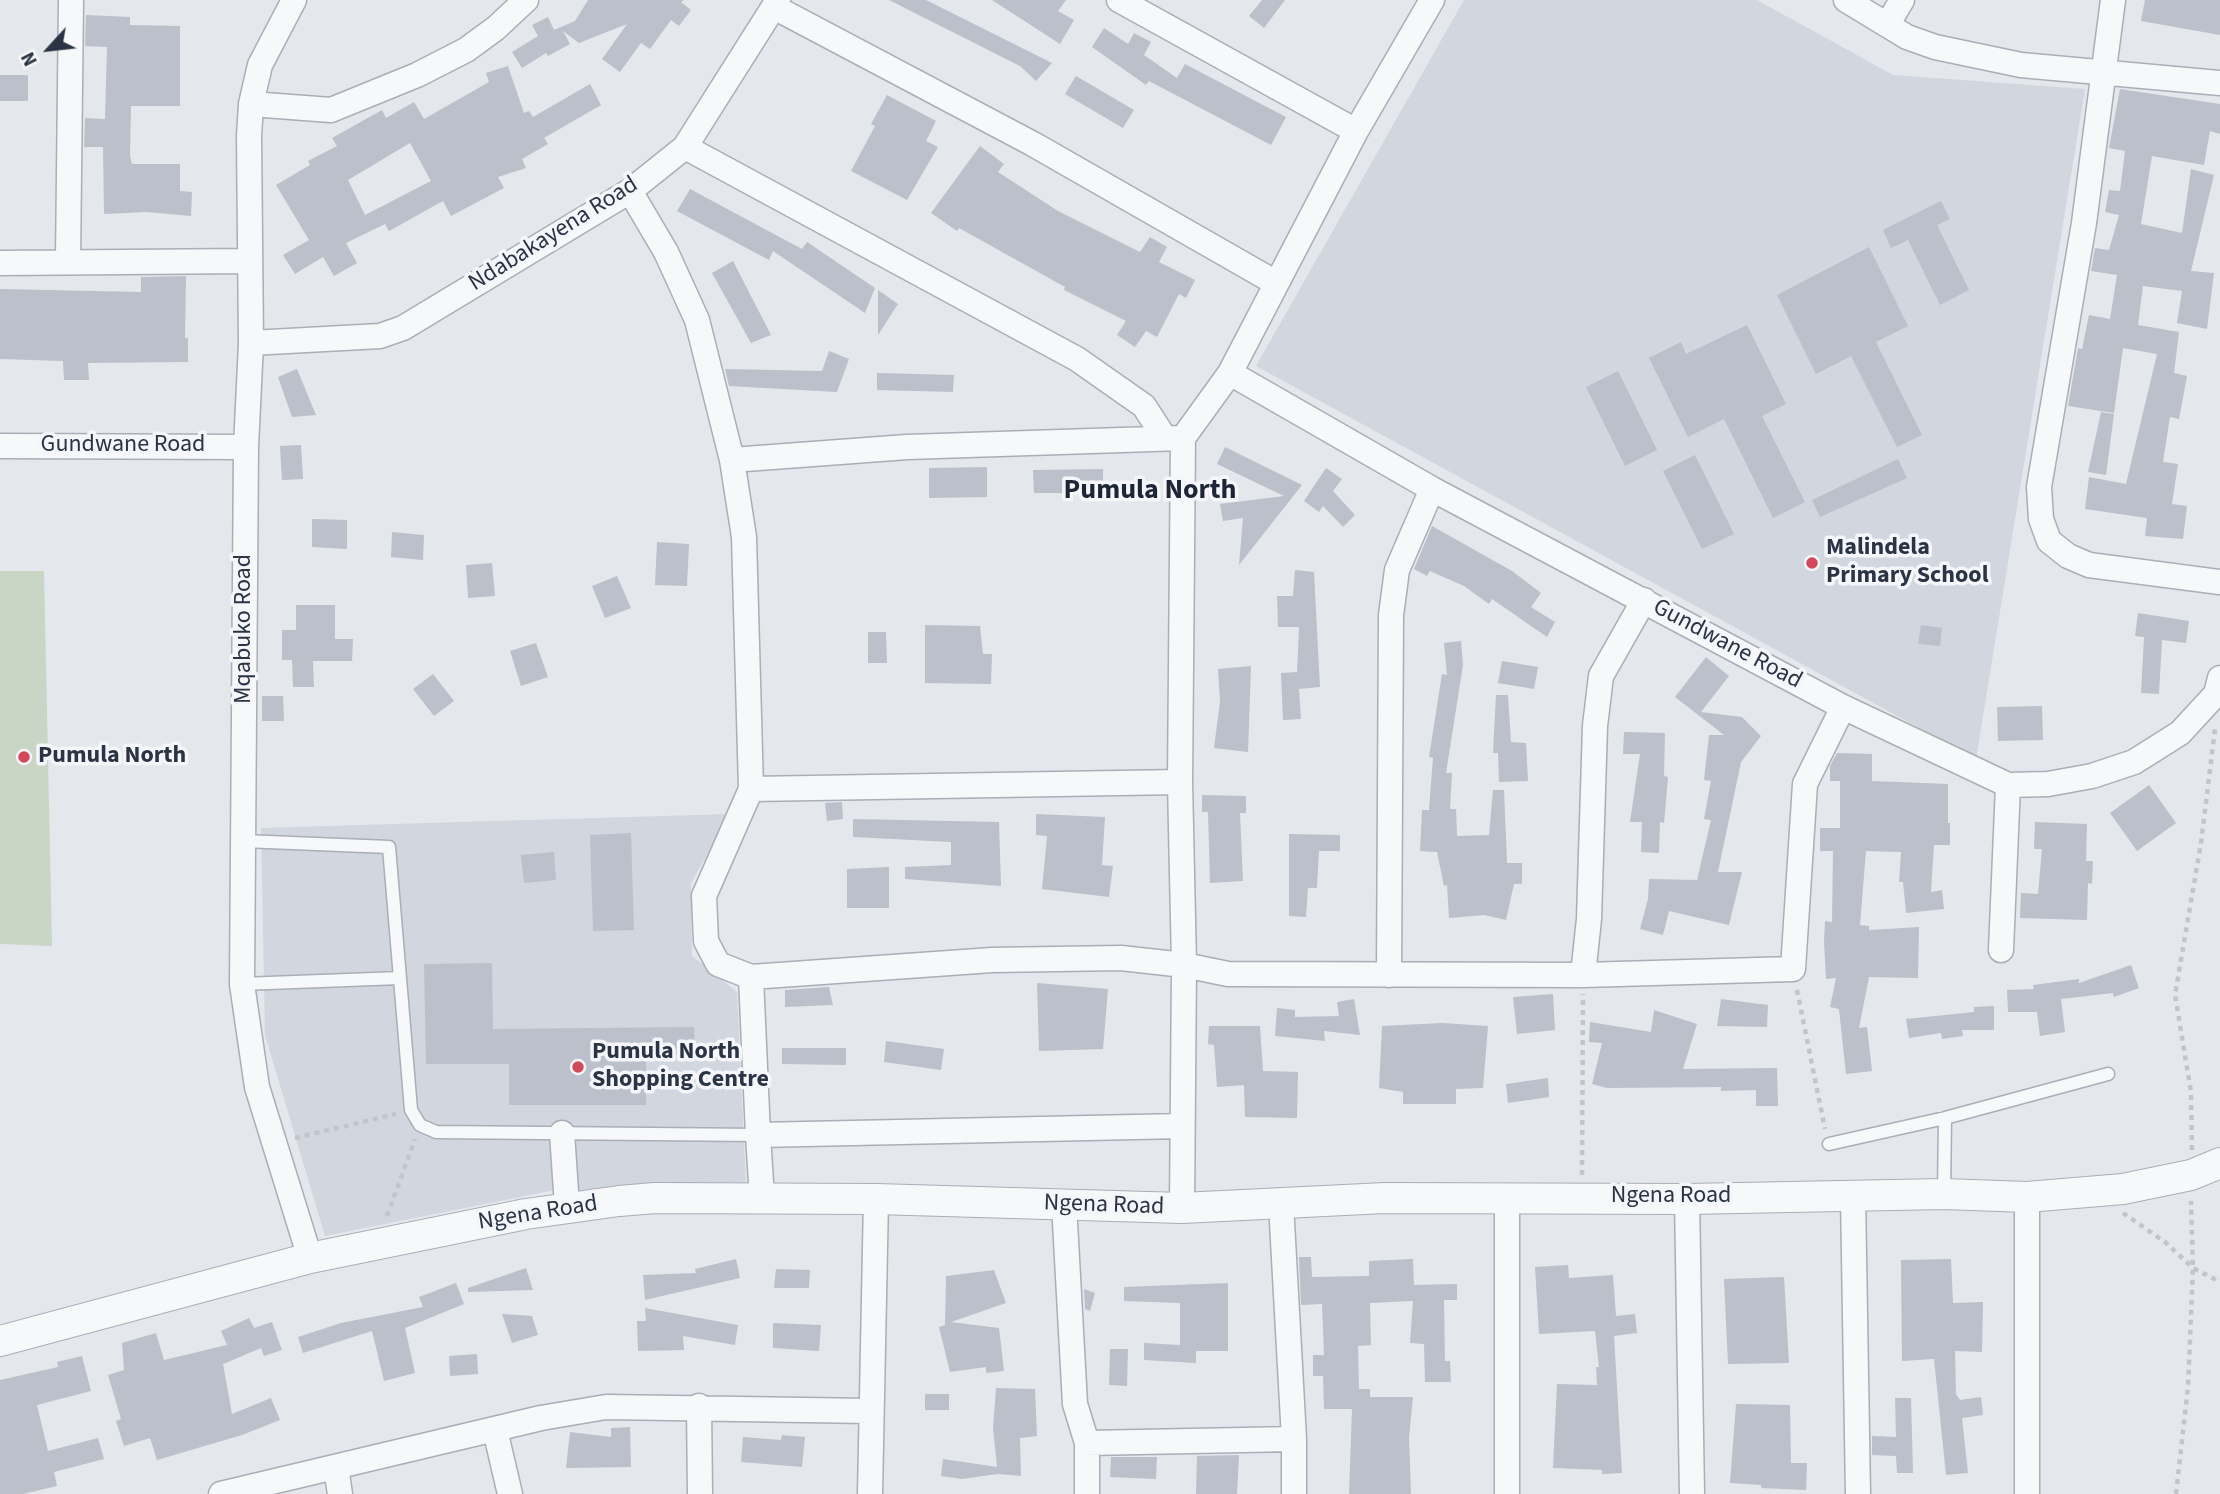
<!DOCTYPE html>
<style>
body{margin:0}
#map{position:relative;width:2220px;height:1494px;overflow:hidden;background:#e4e7ec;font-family:"Source Sans 3",sans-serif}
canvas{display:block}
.north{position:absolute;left:14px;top:14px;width:70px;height:70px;-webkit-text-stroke:5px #f4f6f9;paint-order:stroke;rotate:243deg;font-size:19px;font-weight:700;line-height:28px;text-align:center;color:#2b3445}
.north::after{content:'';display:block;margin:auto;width:24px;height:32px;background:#2b3445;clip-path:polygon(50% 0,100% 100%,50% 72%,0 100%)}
</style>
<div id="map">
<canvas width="2220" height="1494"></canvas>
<div class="north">N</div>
</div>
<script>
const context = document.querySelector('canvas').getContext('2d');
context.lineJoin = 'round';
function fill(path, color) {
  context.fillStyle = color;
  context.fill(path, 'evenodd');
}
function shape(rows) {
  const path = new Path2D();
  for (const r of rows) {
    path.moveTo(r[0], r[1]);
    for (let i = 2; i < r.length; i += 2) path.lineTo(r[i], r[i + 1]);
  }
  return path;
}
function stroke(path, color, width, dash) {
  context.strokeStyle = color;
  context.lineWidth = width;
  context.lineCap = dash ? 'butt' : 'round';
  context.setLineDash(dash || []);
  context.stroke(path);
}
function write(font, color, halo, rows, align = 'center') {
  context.font = font + ' "Source Sans 3",sans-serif';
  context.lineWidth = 7;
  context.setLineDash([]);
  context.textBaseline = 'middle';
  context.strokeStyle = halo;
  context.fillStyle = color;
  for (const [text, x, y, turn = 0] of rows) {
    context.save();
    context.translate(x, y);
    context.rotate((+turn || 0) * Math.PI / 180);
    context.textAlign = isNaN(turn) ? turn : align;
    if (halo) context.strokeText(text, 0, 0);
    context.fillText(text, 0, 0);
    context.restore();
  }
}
fill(shape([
 [1464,0,1757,0,1893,75,2085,89,1976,759,1256,366],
 [730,814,691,883,692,956,737,992,746,1184,550,1191,325,1236,265,1035,261,828]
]), '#d2d6de');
fill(shape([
 [0,571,44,571,52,946,0,944]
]), '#c9d6c5');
fill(shape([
 [588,0,684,0,681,2,691,10,679,26,671,20,650,49,641,43,620,72,602,59,627,24,579,43,563,31,570,44,548,56,546,53,522,68,512,52,538,36,532,25,548,17,554,30,575,21],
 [889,0,926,0,1052,63,1036,81,1020,66],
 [992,0,1066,0,1058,11,1074,20,1060,44],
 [1262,0,1285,0,1264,28,1249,16],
 [2145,0,2220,0,2220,35,2141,21],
 [86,15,130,17,130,25,180,26,180,106,131,106,130,156,132,164,180,164,180,191,192,192,191,216,147,212,104,214,103,147,84,147,85,118,105,119,107,47,85,46],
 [1104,28,1128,44,1134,33,1151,42,1144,55,1177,78,1185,64,1286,117,1271,145,1149,81,1146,85,1092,47],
 [508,66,524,113,529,111,533,117,590,84,601,105,544,138,548,144,522,159,526,168,498,177,504,188,451,216,443,201,389,231,385,224,346,243,357,263,334,276,323,257,295,274,283,255,309,240,276,185,310,165,308,161,337,146,332,138,382,110,386,118,414,102,424,119,489,82,486,73],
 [410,143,431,181,365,215,348,180],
 [0,75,28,75,28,101,0,101],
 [1076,76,1134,110,1123,128,1065,94],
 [2120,89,2220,104,2220,134,2210,131,2204,165,2152,156,2141,224,2182,233,2191,169,2214,175,2191,271,2214,273,2207,329,2177,323,2182,291,2143,286,2138,325,2179,332,2174,373,2187,376,2179,419,2170,417,2163,462,2178,464,2172,504,2187,506,2183,539,2145,536,2147,518,2085,509,2089,477,2126,484,2157,354,2123,348,2114,413,2068,406,2078,348,2082,349,2089,315,2110,319,2117,275,2091,271,2095,248,2109,250,2119,215,2105,212,2109,190,2120,191,2125,151,2109,148],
 [887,95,936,121,926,141,938,147,907,200,851,171,875,126,871,124],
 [980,146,1004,164,998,172,1058,211,1140,252,1150,237,1167,247,1159,262,1195,280,1186,298,1179,294,1157,337,1146,331,1135,347,1117,335,1126,321,1064,290,1065,287,959,228,957,231,931,213],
 [690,189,802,249,807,242,875,288,865,313,773,251,769,260,677,211],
 [1941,201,1950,219,1937,225,1969,290,1940,305,1908,240,1891,248,1883,230],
 [1869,247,1908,326,1876,342,1922,435,1897,447,1851,356,1816,374,1777,295],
 [733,261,771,335,751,343,712,273],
 [186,276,185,338,188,338,188,362,88,363,89,380,64,380,63,361,0,359,0,289,141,292,141,277],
 [878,290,898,304,878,335],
 [1747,325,1786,404,1762,416,1805,502,1773,518,1724,419,1688,437,1649,358,1681,342,1686,354],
 [829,351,849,359,837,392,729,386,725,369,822,371],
 [297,369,316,415,292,417,278,377],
 [1618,371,1657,450,1625,466,1586,387],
 [877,373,954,375,953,392,877,390],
 [2101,412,2114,414,2106,475,2088,472],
 [301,445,303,479,282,480,280,446],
 [1225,447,1302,485,1239,565,1243,518,1223,521,1220,504,1284,496,1217,464],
 [1695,455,1734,534,1702,549,1663,471],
 [1898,459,1907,478,1820,517,1812,500],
 [987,467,987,497,929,498,929,468],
 [1326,468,1342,479,1333,491,1355,515,1343,527,1323,506,1319,512,1304,501],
 [1103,469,1103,493,1034,493,1033,470],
 [312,519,347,520,347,549,312,547],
 [1432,526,1512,571,1541,593,1531,607,1555,622,1547,637,1492,599,1489,604,1464,586,1430,571,1427,576,1414,569],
 [392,532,424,535,423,560,391,557],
 [657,542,689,544,687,586,655,585],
 [492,563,495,596,468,598,466,565],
 [1295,570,1314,572,1320,687,1299,689,1301,719,1283,720,1281,673,1297,672,1299,627,1278,627,1277,596,1293,596],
 [617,576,631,608,605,618,592,586],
 [296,605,335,605,335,639,353,639,352,661,313,661,314,687,293,687,292,660,282,660,282,630,296,630],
 [2138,613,2189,621,2186,643,2162,640,2159,694,2141,693,2144,637,2135,636],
 [925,625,980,626,983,654,992,654,991,684,925,683],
 [1921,625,1942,628,1940,646,1918,644],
 [868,632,886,632,887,663,868,663],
 [1461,641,1463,665,1446,773,1452,773,1450,809,1456,809,1457,836,1489,835,1493,790,1504,790,1507,863,1522,863,1522,884,1514,884,1506,920,1484,915,1449,918,1447,885,1444,886,1437,852,1420,851,1422,810,1429,810,1433,758,1429,757,1442,674,1447,675,1444,643],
 [536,643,548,677,521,686,510,651],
 [1706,657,1729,676,1701,712,1742,717,1761,736,1741,762,1718,872,1742,872,1729,925,1669,911,1663,935,1640,929,1648,899,1649,879,1697,880,1711,820,1704,819,1711,781,1704,780,1709,735,1724,735,1675,697],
 [1502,661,1538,667,1534,689,1498,683],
 [1251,666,1248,752,1214,748,1220,702,1218,669],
 [433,674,454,701,434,716,413,689],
 [1496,695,1508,695,1511,742,1526,743,1528,781,1499,782,1498,753,1493,753],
 [262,696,283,696,284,721,262,721],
 [2042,706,2043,740,1998,741,1997,707],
 [1624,732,1665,733,1664,776,1668,777,1664,823,1660,822,1659,853,1641,852,1642,822,1630,822,1640,754,1623,754],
 [1837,753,1872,754,1872,781,1948,784,1948,823,1950,823,1950,845,1934,845,1931,892,1942,890,1944,909,1906,913,1903,882,1899,882,1901,852,1866,851,1860,925,1869,926,1869,930,1919,927,1918,978,1869,977,1859,1028,1867,1027,1872,1071,1846,1074,1839,1009,1830,1007,1836,978,1826,979,1824,941,1825,921,1832,922,1833,851,1820,851,1820,828,1840,828,1840,781,1830,781,1830,766],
 [2149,785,2176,823,2137,851,2110,813],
 [1202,795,1246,796,1246,813,1240,813,1243,881,1210,883,1208,812,1202,812],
 [842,802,843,819,827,821,825,803],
 [1036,814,1105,817,1102,865,1113,866,1109,897,1042,889,1047,836,1036,835],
 [853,819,999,822,1001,886,905,879,905,867,951,865,951,842,853,837],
 [2035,822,2087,824,2086,861,2093,861,2092,884,2088,883,2087,920,2020,918,2021,893,2038,894,2042,849,2034,849],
 [631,833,634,930,593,931,590,835],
 [1289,834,1340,835,1340,851,1319,851,1317,888,1308,888,1306,917,1289,916],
 [554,852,556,880,524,883,521,855],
 [889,867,889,908,847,908,847,869],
 [492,963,493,1029,694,1027,695,1055,646,1054,646,1105,509,1105,509,1064,426,1064,424,964],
 [2131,965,2139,988,2114,997,2113,993,2061,999,2065,1032,2040,1036,2037,1012,2008,1012,2007,990,2034,989,2033,985,2079,979,2079,983],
 [1037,983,1108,989,1103,1049,1039,1051],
 [829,987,833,1005,785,1007,785,990],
 [1553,994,1555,1030,1517,1034,1513,997],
 [1354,999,1360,1035,1324,1031,1325,1041,1275,1036,1277,1008,1295,1010,1295,1017,1339,1016,1337,1002],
 [1721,999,1768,1005,1767,1027,1717,1026],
 [1994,1006,1994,1030,1962,1030,1963,1036,1942,1039,1941,1033,1909,1038,1906,1019,1974,1012,1974,1007],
 [1654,1010,1697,1024,1683,1069,1777,1068,1778,1106,1756,1106,1756,1090,1721,1091,1721,1087,1607,1088,1592,1084,1602,1043,1589,1042,1590,1022,1651,1032],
 [1442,1023,1488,1026,1483,1088,1456,1089,1456,1104,1403,1104,1403,1092,1379,1088,1382,1026],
 [1209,1026,1260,1026,1263,1071,1298,1072,1297,1118,1245,1117,1244,1085,1217,1087,1214,1045,1208,1044],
 [886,1041,944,1049,941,1070,884,1062],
 [782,1048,846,1048,846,1065,782,1064],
 [1548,1078,1549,1097,1508,1103,1506,1084],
 [1299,1257,1311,1257,1312,1277,1369,1276,1369,1261,1413,1259,1414,1285,1457,1284,1457,1300,1444,1300,1445,1361,1450,1361,1451,1382,1425,1382,1424,1344,1410,1343,1413,1301,1370,1303,1371,1345,1358,1346,1359,1389,1370,1389,1370,1397,1413,1397,1409,1437,1411,1494,1349,1494,1352,1409,1324,1409,1323,1376,1313,1376,1313,1355,1324,1355,1322,1304,1301,1305],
 [736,1259,740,1278,645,1300,643,1275,696,1273,695,1269],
 [1951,1259,1953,1303,1983,1302,1982,1352,1955,1351,1956,1394,1960,1400,1981,1397,1983,1415,1962,1418,1968,1473,1946,1475,1934,1359,1902,1361,1901,1260],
 [1568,1265,1569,1278,1613,1275,1616,1316,1635,1314,1637,1333,1614,1336,1622,1473,1602,1474,1602,1470,1553,1468,1557,1384,1597,1385,1596,1367,1599,1367,1595,1331,1539,1334,1535,1267],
 [526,1268,533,1290,468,1292,468,1288],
 [776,1269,810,1270,809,1288,774,1288],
 [994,1270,1006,1303,951,1322,999,1328,1004,1371,986,1373,986,1367,950,1372,939,1327,945,1325,946,1276],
 [1784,1277,1789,1363,1728,1364,1724,1279],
 [456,1283,464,1304,405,1328,415,1373,384,1381,372,1331,303,1353,298,1337,341,1323,423,1307,419,1297],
 [1228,1283,1228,1351,1196,1351,1196,1363,1144,1360,1144,1343,1180,1345,1180,1303,1124,1301,1124,1287],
 [1084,1289,1095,1293,1090,1311,1085,1309],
 [645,1308,738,1325,735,1345,683,1336,684,1350,638,1351,637,1321,646,1321],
 [502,1314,532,1316,538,1335,512,1343],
 [249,1318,254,1328,272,1322,282,1350,264,1356,261,1348,223,1364,232,1414,271,1398,280,1420,242,1435,157,1460,150,1438,124,1446,116,1421,121,1419,108,1375,124,1370,122,1343,156,1333,164,1360,227,1345,221,1331],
 [773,1323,821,1325,819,1351,773,1348],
 [1110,1349,1128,1349,1127,1386,1109,1385],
 [477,1354,478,1374,450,1376,449,1356],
 [82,1356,91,1391,37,1405,48,1451,98,1438,104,1459,54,1472,57,1486,23,1494,0,1494,0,1380,58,1367,57,1362],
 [996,1388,1035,1389,1037,1436,1020,1438,1021,1476,998,1474,962,1479,941,1476,943,1459,997,1467,993,1428],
 [925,1394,949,1394,949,1410,925,1410],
 [1895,1398,1911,1398,1913,1473,1897,1473,1896,1456,1872,1455,1872,1436,1896,1437],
 [1736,1404,1790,1405,1791,1463,1807,1463,1806,1490,1761,1488,1761,1485,1730,1483],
 [630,1427,631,1467,566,1468,570,1432,611,1437,611,1428],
 [782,1435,805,1437,802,1467,741,1462,743,1437,781,1440],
 [1239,1455,1237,1494,1196,1494,1197,1456],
 [1111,1457,1157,1457,1156,1479,1110,1477]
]), '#bbc0ca');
const service = shape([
 [243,841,389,847,411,1110,420,1125,436,1132,758,1135],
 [242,984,400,978],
 [1829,1144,1945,1118,2108,1074],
 [1944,1194,1945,1118]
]);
const minor = shape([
 [294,0,260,65,251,104,249,136,251,343,246,447,242,984,257,1087,310,1258],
 [1119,0,1356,131],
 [1846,0,1907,37,1935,47,2021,65,2220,83],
 [2113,0,2084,223,2039,487,2041,519,2049,541,2068,556,2089,565,2220,582],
 [774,7,1033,144,1276,283],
 [1887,25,1902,0],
 [251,104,331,110,417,75,466,50,496,28,526,0],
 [685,147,1077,359,1144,406,1164,437],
 [630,191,666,252,697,320,732,460,907,447,1183,438],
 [68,261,71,0],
 [0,263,248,261],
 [251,343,380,336,403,328,630,191,685,147,778,0],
 [1230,373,1432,489,1843,707,2008,785,2048,784,2092,776,2134,762,2180,733,2216,694,2220,678],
 [0,446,246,447],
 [732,460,744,537,751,789,704,896,706,941,718,964,751,977,992,960,1121,958,1184,965,1228,974,1583,975,1793,969,1805,784,1843,707],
 [751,789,1180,782],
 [2001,950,2008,785],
 [1389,975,1391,615,1397,570,1432,489],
 [1583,975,1589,919,1595,726,1601,676,1644,600],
 [751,977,758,1135,1182,1126],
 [562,1133,567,1206],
 [758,1135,762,1198],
 [1853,1195,1858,1494],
 [1507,1197,1507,1494],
 [1687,1199,1692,1494],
 [1064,1204,1075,1404,1087,1443],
 [1281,1204,1294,1439,1294,1494],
 [1182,1208,1184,965,1180,782,1183,438,1230,373,1356,131,1432,0],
 [699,1406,700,1494],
 [495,1430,510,1494],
 [336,1467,340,1494],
 [221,1494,541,1418,606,1407,870,1411],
 [870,1494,876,1199],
 [1087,1494,1087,1443,1294,1439],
 [2027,1494,2027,1197]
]);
const tertiary = shape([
 [0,1341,310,1258,526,1214,619,1201,655,1198,876,1199,1182,1208,1385,1198,1687,1199,1944,1194,2027,1197,2123,1189,2191,1175,2220,1163]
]);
stroke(service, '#a9aeb7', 15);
stroke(minor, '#a9aeb7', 27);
stroke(tertiary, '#a9aeb7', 32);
stroke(shape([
 [1797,990,1825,1129],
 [295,1138,396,1114],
 [2192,1150,2191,1092,2175,995,2201,843,2215,729],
 [1582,1175,1583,994],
 [2123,1213,2165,1242,2193,1268,2220,1282],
 [387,1216,415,1139],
 [2176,1494,2188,1387,2193,1268,2191,1201]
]), '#c2c5cb', 4.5, [5, 5]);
stroke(service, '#f7f8fa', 12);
stroke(minor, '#f7f8fa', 24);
stroke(tertiary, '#f7f8fa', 30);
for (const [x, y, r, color] of [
 [1812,563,7,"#d1495b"],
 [24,757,7,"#d1495b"],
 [578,1067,7,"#d1495b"]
]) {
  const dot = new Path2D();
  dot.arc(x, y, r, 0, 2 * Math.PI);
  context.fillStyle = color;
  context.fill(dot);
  stroke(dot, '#f4f6f9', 2.5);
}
write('24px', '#2b3445', '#f4f6f9', [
 ["Ndabakayena Road",554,235,-32],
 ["Gundwane Road",123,446],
 ["Mqabuko Road",245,629,-90],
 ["Gundwane Road",1727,645,28],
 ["Ngena Road",1671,1197],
 ["Ngena Road",1104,1206,2],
 ["Ngena Road",538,1214,-9]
]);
write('bold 24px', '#2b3445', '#f4f6f9', [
 ["Malindela",1826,549],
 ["Primary School",1826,577],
 ["Pumula North",38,757],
 ["Pumula North",592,1053],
 ["Shopping Centre",592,1081]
], 'left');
write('bold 28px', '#1d2536', '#f4f6f9', [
 ["Pumula North",1150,492]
]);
</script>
